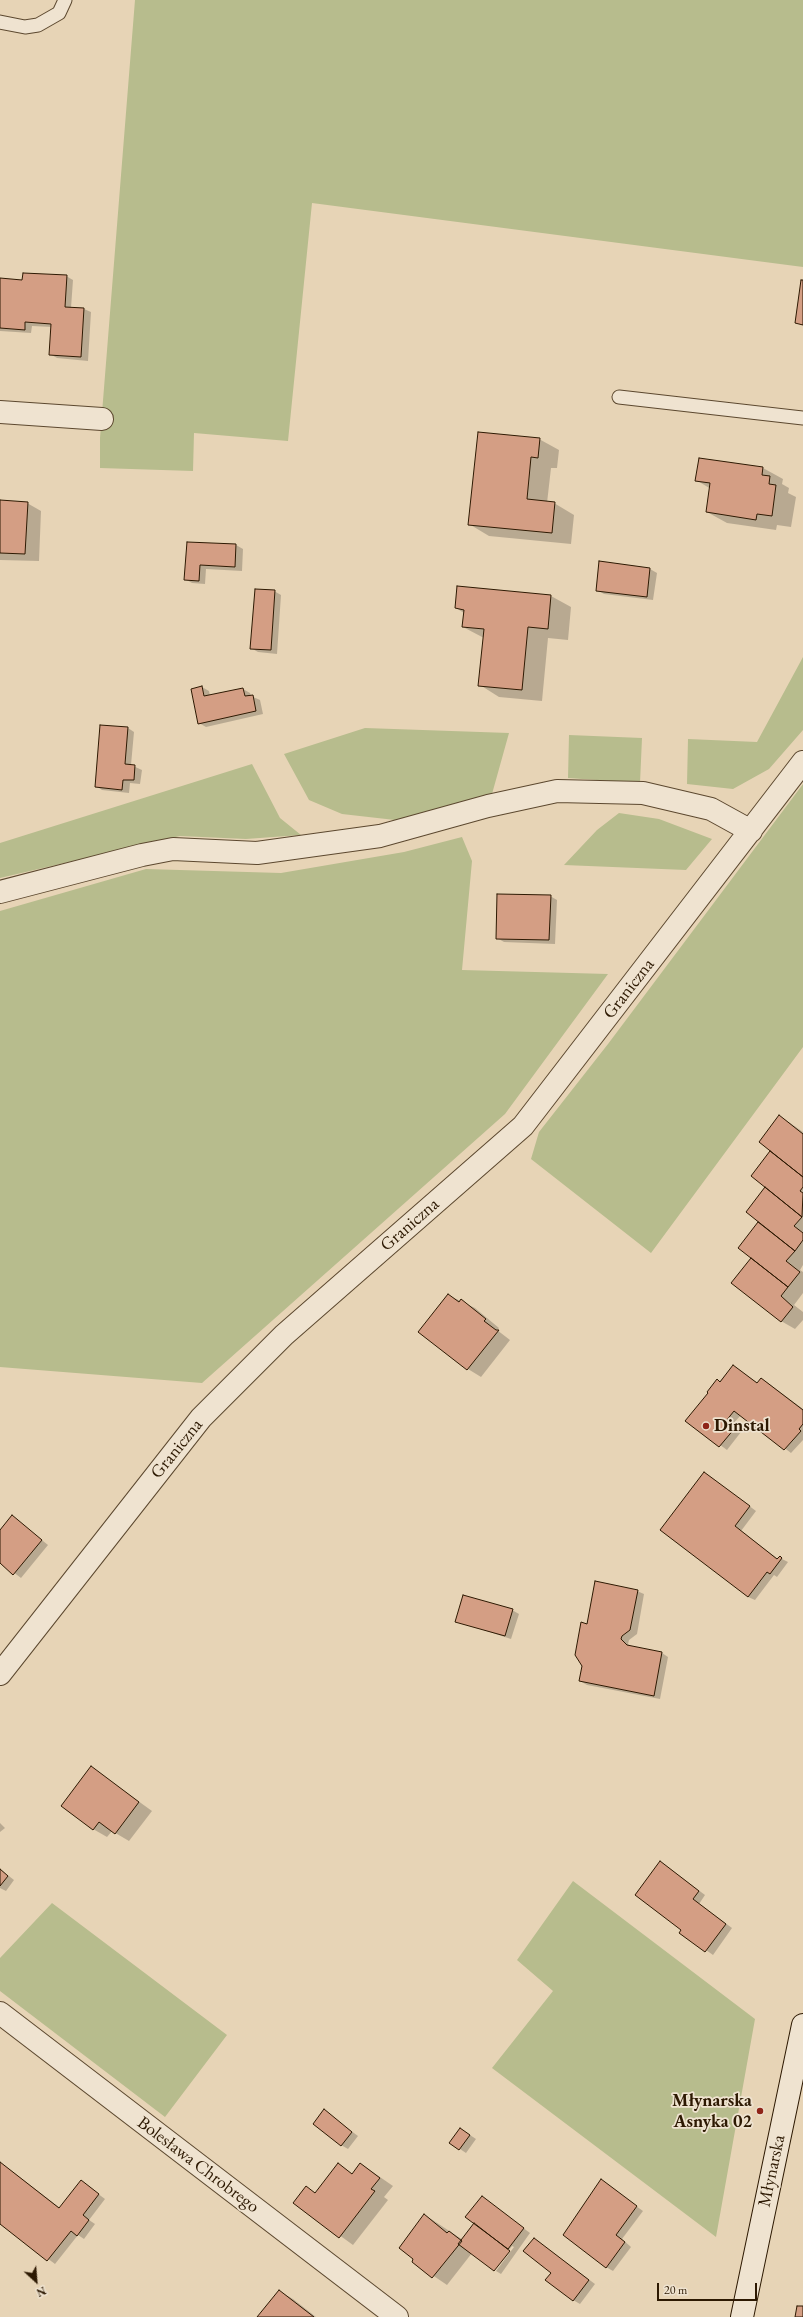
<!DOCTYPE html>
<meta charset="utf-8">
<style>
body{margin:0}
#map{position:relative;width:803px;height:2317px;overflow:hidden;background:#e7d4b6;font-family:"EB Garamond",serif}
canvas{display:block}
.north{position:absolute;left:16px;top:2261px;width:40px;height:40px;-webkit-text-stroke:3px #efe3d0;paint-order:stroke;rotate:154deg;font-size:11px;font-weight:700;line-height:16px;text-align:center;color:#2d1902}
.north::after{content:'';display:block;margin:auto;width:14px;height:18px;background:#2d1902;clip-path:polygon(50% 0,100% 100%,50% 72%,0 100%)}
.scale{position:absolute;left:657px;top:2283px;width:100px;height:18px;box-sizing:border-box;border:2px solid #2d1902;border-top:0;padding-left:5px;font-size:12px;line-height:14px;white-space:nowrap;color:#2d1902;-webkit-text-stroke:3px #efe3d0;paint-order:stroke}
</style>
<div id="map">
<canvas width="803" height="2317"></canvas>
<div class="north">N</div>
<div class="scale">20 m</div>
</div>
<script>
const context = document.querySelector('canvas').getContext('2d');
context.lineJoin = 'round';
function fill(path, color) {
  context.fillStyle = color;
  context.fill(path, 'evenodd');
}
function shape(rows) {
  const path = new Path2D();
  for (const r of rows) {
    path.moveTo(r[0], r[1]);
    for (let i = 2; i < r.length; i += 2) path.lineTo(r[i], r[i + 1]);
  }
  return path;
}
function stroke(path, color, width, dash) {
  context.strokeStyle = color;
  context.lineWidth = width;
  context.lineCap = dash ? 'butt' : 'round';
  context.setLineDash(dash || []);
  context.stroke(path);
}
function write(font, color, halo, rows, align = 'center') {
  context.font = font + ' "EB Garamond",serif';
  context.lineWidth = 3.5;
  context.setLineDash([]);
  context.textBaseline = 'middle';
  context.strokeStyle = halo;
  context.fillStyle = color;
  for (const [text, x, y, turn = 0] of rows) {
    context.save();
    context.translate(x, y);
    context.rotate((+turn || 0) * Math.PI / 180);
    context.textAlign = isNaN(turn) ? turn : align;
    if (halo) context.strokeText(text, 0, 0);
    context.fillText(text, 0, 0);
    context.restore();
  }
}
fill(shape([
 [135,0,803,0,803,267,312,203,288,441,194,433,193,471,100,468,100,438],
 [803,657,803,730,769,769,733,789,687,784,688,739,757,742],
 [365,728,509,733,492,794,395,820,342,814,309,800,284,754],
 [569,735,642,738,640,783,568,778],
 [252,764,280,818,301,835,246,839,180,836,0,878,0,843],
 [803,784,803,1047,651,1253,531,1159,539,1132,608,1044],
 [619,813,659,819,712,839,686,870,564,865,597,830],
 [462,837,472,861,462,970,608,974,505,1114,202,1383,0,1367,0,911,146,869,281,873,404,852],
 [573,1881,755,2019,716,2237,492,2068,553,1991,517,1960],
 [52,1903,227,2035,165,2117,0,1991,0,1958]
]), '#b7bc8d');
fill(shape([
 [66,276,73,280,71,308,84,309,91,312,88,361,57,358,50,354,52,327,32,326,31,333,0,331,0,279,23,281],
 [539,439,559,450,557,468,551,468,547,503,554,503,574,515,571,544,489,536,469,524],
 [700,459,763,468,783,479,782,484,789,488,788,493,796,497,791,527,777,525,776,530,727,523,707,512,711,489,696,480],
 [0,502,27,503,41,511,39,561,0,560],
 [188,543,236,545,243,549,242,571,206,569,205,584,192,583,185,579],
 [600,562,650,569,657,573,653,600,604,594,597,590],
 [458,587,551,596,571,607,568,640,548,638,542,701,499,697,480,685,484,638,463,627,464,613,456,608],
 [274,591,281,595,277,654,258,652,251,648],
 [202,687,209,691,210,696,243,689,250,693,251,696,260,700,263,714,206,727,199,723],
 [128,728,134,732,131,765,142,770,140,784,130,783,129,793,102,790,96,786],
 [550,896,557,900,555,944,504,942,497,938],
 [780,1116,803,1132,803,1265,800,1270,803,1272,803,1293,794,1305,803,1312,803,1320,795,1329,781,1321,752,1257,740,1247,760,1222,766,1187,752,1176,772,1151],
 [448,1295,475,1308,499,1328,497,1330,510,1340,481,1377,468,1369],
 [733,1366,758,1383,761,1379,768,1383,803,1409,803,1440,791,1453,741,1415,732,1425,741,1432,727,1450,686,1420],
 [705,1473,756,1511,741,1531,778,1559,780,1558,788,1562,777,1577,774,1575,755,1600,748,1597],
 [13,1517,48,1545,21,1578,0,1562,0,1532],
 [637,1591,644,1594,637,1634,629,1640,628,1644,631,1647,662,1653,668,1657,660,1699,587,1685,580,1681,588,1625],
 [512,1610,519,1614,511,1639,456,1621],
 [91,1767,152,1811,129,1841,112,1831,107,1837,93,1829],
 [0,1823,5,1828,0,1832],
 [661,1862,705,1895,699,1904,732,1928,713,1955,681,1932,683,1929],
 [0,1869,14,1880,6,1891,0,1888],
 [324,2111,358,2136,348,2149,341,2145],
 [461,2129,476,2139,466,2153,451,2143],
 [0,2162,60,2208,81,2181,105,2199,89,2220,95,2224,84,2239,78,2235,55,2264,0,2223],
 [361,2164,393,2186,384,2197,388,2200,353,2245,295,2203,306,2188,316,2193,338,2165,353,2174],
 [601,2181,643,2211,622,2239,631,2247,613,2271,606,2267,580,2210],
 [482,2197,530,2233,501,2274,496,2271,514,2247,512,2246,494,2270,472,2253,447,2285,413,2262,425,2215,463,2240,476,2223],
 [534,2239,595,2284,580,2304,573,2300],
 [279,2291,293,2299,316,2317,259,2317]
]), '#0003');
const building = shape([
 [23,273,67,275,65,307,84,308,81,357,49,355,51,324,25,322,25,330,0,328,0,278,22,280,23,273],
 [801,280,803,280,803,325,795,323,801,280],
 [478,432,540,438,538,458,531,457,527,499,555,502,552,533,468,525,478,432],
 [699,458,763,467,762,475,770,476,769,484,776,485,772,516,757,514,756,520,706,512,710,483,695,481,699,458],
 [0,500,28,502,25,554,0,553,0,500],
 [187,542,236,544,235,567,200,565,199,581,184,580,187,542],
 [599,561,650,568,647,597,596,591,599,561],
 [457,586,551,595,548,629,528,627,522,690,478,686,484,629,462,627,464,610,455,608,457,586],
 [255,589,275,590,271,650,250,649,255,589],
 [202,686,204,696,243,688,245,696,253,695,256,711,198,724,191,689,202,686],
 [100,725,128,727,125,764,135,765,134,780,123,780,122,790,95,787,100,725],
 [497,894,551,895,549,940,496,939,497,894],
 [779,1115,803,1134,803,1177,759,1142,779,1115],
 [770,1151,803,1177,803,1187,800,1191,803,1193,802,1217,751,1176,770,1151],
 [765,1187,802,1217,794,1226,803,1233,803,1240,795,1251,746,1212,765,1187],
 [758,1222,795,1251,786,1261,800,1272,788,1287,738,1248,758,1222],
 [751,1258,788,1287,781,1296,793,1307,781,1322,731,1283,751,1258],
 [448,1294,459,1302,461,1299,486,1319,484,1321,496,1330,499,1330,467,1370,418,1332,448,1294],
 [733,1365,757,1383,761,1378,803,1410,803,1424,799,1429,801,1431,784,1450,734,1411,726,1421,735,1428,719,1447,685,1421,708,1393,707,1392,717,1379,720,1382,733,1365],
 [704,1472,750,1506,735,1526,777,1559,780,1556,782,1558,770,1574,767,1572,748,1597,660,1530,704,1472],
 [12,1515,42,1540,13,1575,0,1563,0,1530,12,1515],
 [595,1581,638,1590,630,1630,622,1636,621,1639,627,1645,662,1652,654,1696,579,1681,582,1666,575,1655,581,1622,587,1624,595,1581],
 [463,1595,513,1609,505,1636,455,1622,463,1595],
 [91,1766,139,1802,115,1834,99,1822,93,1830,61,1806,91,1766],
 [660,1861,699,1891,693,1899,726,1924,705,1952,679,1933,681,1930,635,1895,660,1861],
 [0,1869,8,1876,0,1886,0,1869],
 [324,2109,352,2132,341,2146,313,2124,324,2109],
 [460,2128,470,2135,459,2150,449,2143,460,2128],
 [0,2162,59,2208,81,2180,99,2194,83,2215,89,2220,77,2236,71,2231,47,2261,0,2224,0,2162],
 [338,2163,352,2174,360,2163,380,2178,371,2189,375,2191,339,2238,293,2203,306,2186,315,2193,338,2163],
 [601,2179,637,2206,616,2235,625,2242,606,2268,563,2235,601,2179],
 [482,2196,524,2228,508,2249,465,2217,482,2196],
 [424,2214,447,2233,449,2231,462,2241,432,2278,412,2262,413,2259,399,2248,424,2214],
 [474,2223,510,2251,494,2271,458,2244,474,2223],
 [534,2238,589,2280,573,2301,545,2280,551,2273,523,2251,534,2238],
 [279,2290,314,2317,257,2317,279,2290],
 [797,2306,803,2306,803,2317,795,2317,797,2306]
]);
fill(building, '#d49e84');
stroke(building, '#2d1902', 1);
const lane = shape([
 [0,22,25,27,38,25,59,13,65,0],
 [619,397,803,418]
]);
const street = shape([
 [0,412,102,419],
 [0,892,142,855,173,849,257,853,380,836,488,806,557,791,643,793,711,809,751,831],
 [0,1674,201,1418,284,1335,523,1126,803,762],
 [0,2013,397,2317]
]);
const secondary = shape([
 [742,2317,803,2025]
]);
stroke(lane, '#5c482f', 15);
stroke(street, '#5c482f', 24);
stroke(secondary, '#2d1902', 24);
stroke(lane, '#efe3d0', 13);
stroke(street, '#efe3d0', 22);
stroke(secondary, '#efe3d0', 22);
for (const [x, y, r, color] of [
 [706,1426,4,"#8f2418"],
 [760,2111,4,"#8f2418"]
]) {
  const dot = new Path2D();
  dot.arc(x, y, r, 0, 2 * Math.PI);
  context.fillStyle = color;
  context.fill(dot);
  stroke(dot, '#efe3d0', 1.5);
}
write('18px', '#2d1902', '#efe3d0', [
 ["Graniczna",629,989,-52],
 ["Graniczna",410,1225,-41],
 ["Graniczna",177,1449,-51],
 ["Bolesława Chrobrego",198,2165,37],
 ["Młynarska",772,2171,-78]
]);
write('bold 18px', '#2d1902', '#efe3d0', [
 ["Dinstal",714,1426],
 ["Młynarska",752,2101,"right"],
 ["Asnyka 02",752,2122,"right"]
], 'left');
</script>
